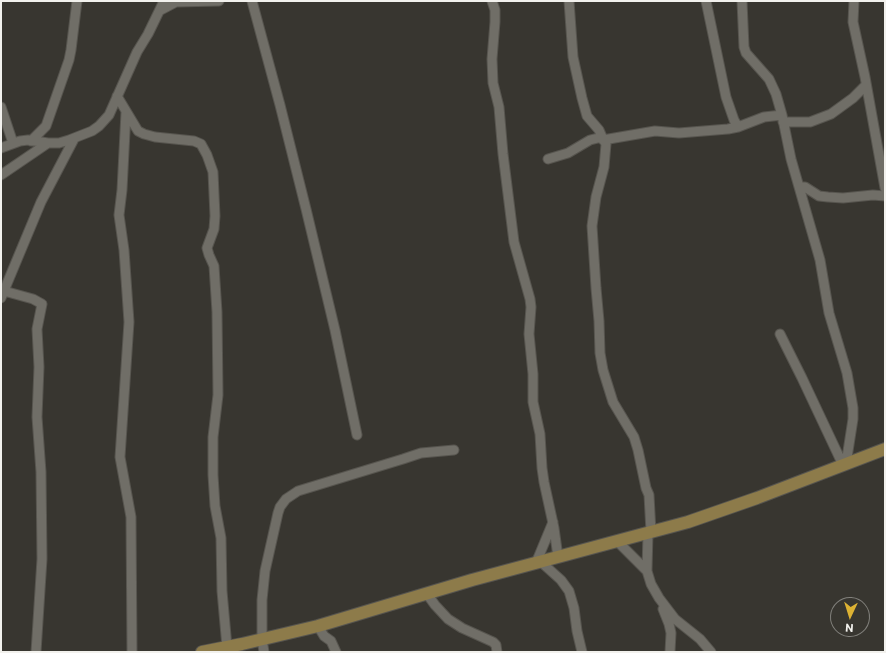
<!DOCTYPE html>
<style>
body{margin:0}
#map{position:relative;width:886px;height:653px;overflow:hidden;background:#383630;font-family:Commissioner,sans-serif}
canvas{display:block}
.frame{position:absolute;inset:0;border:2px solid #f2f1ed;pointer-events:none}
.north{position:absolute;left:830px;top:597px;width:40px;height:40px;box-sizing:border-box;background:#383630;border:1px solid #82817c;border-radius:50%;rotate:184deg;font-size:11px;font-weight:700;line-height:16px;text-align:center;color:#f2f1ed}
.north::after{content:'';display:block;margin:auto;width:14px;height:18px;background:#ddb233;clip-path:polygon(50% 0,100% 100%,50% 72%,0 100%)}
</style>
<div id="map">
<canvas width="886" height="653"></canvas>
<div class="frame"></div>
<div class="north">N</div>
</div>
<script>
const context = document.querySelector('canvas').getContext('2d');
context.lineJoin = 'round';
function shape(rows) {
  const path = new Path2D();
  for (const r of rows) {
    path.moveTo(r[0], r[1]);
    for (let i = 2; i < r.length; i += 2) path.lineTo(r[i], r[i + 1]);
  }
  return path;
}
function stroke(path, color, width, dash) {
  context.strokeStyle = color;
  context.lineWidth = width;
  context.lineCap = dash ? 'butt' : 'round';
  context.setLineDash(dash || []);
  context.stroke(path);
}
const minor = shape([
 [252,1,280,105,306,209,335,330,357,435],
 [492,1,495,10,495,22,492,59,493,83,499,107,503,154,514,242,530,299,531,307,529,334,533,374,533,402,540,434,542,468,544,482,554,528,558,557],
 [569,1,573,57,582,98,587,116,599,130,602,137],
 [706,1,726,97,734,120,738,127],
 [742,1,744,47,746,53,769,79,776,94,782,115,791,159,820,260,829,313,847,373,853,408,853,419,846,464],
 [854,1,853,22,865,77,885,188],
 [159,11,176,2,219,1],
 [117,96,138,131,144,134,155,137,194,141,201,144,207,155,213,172,215,216,214,229,207,248,209,255,214,266,217,312,218,395,213,437,213,475,215,506,221,538,222,591,227,647],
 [1,107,13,143],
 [126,112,122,190,119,215,124,250,129,322,120,457,131,517,132,652],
 [783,122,810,122,831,114,853,98,866,85],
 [603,140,655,131,679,133,728,129,738,127,764,117,782,115],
 [31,141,46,126,69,60,71,50,77,1],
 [1,148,20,141,28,140,48,143,59,143,69,140,92,131,99,126,109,115,137,52,148,34,164,1],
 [548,159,568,153,590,140,602,137,606,144,604,167,596,197,592,226,596,288,599,321,600,353,603,370,613,402,634,437,638,450,646,488,649,495,651,532],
 [1,175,48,143],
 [799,187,805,187,819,196,828,197,843,198,873,195,885,196],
 [4,291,33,299,42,304,37,329,39,367,37,417,41,472,42,559,36,652],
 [1,298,41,202,74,139],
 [780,334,802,378,843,465],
 [648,532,647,571,651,584,659,598,675,619,700,639,711,652],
 [617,541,647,571],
 [541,562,561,580,569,591,574,608,577,631,582,652],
 [536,563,553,522],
 [427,594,435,605,448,619,462,628,493,642,496,645,497,652],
 [663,609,669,624,671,633,670,652],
 [318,626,324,636,331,641,336,652],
 [264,652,262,639,262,600,265,571,278,513,280,507,286,499,298,491,403,459,421,453,454,450]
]);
const major = shape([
 [202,652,242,644,318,626,472,580,688,522,757,498,885,449]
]);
stroke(minor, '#57554f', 11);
stroke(major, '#57554f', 14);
stroke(minor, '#706e67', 9);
stroke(major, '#8d7b4a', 12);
</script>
